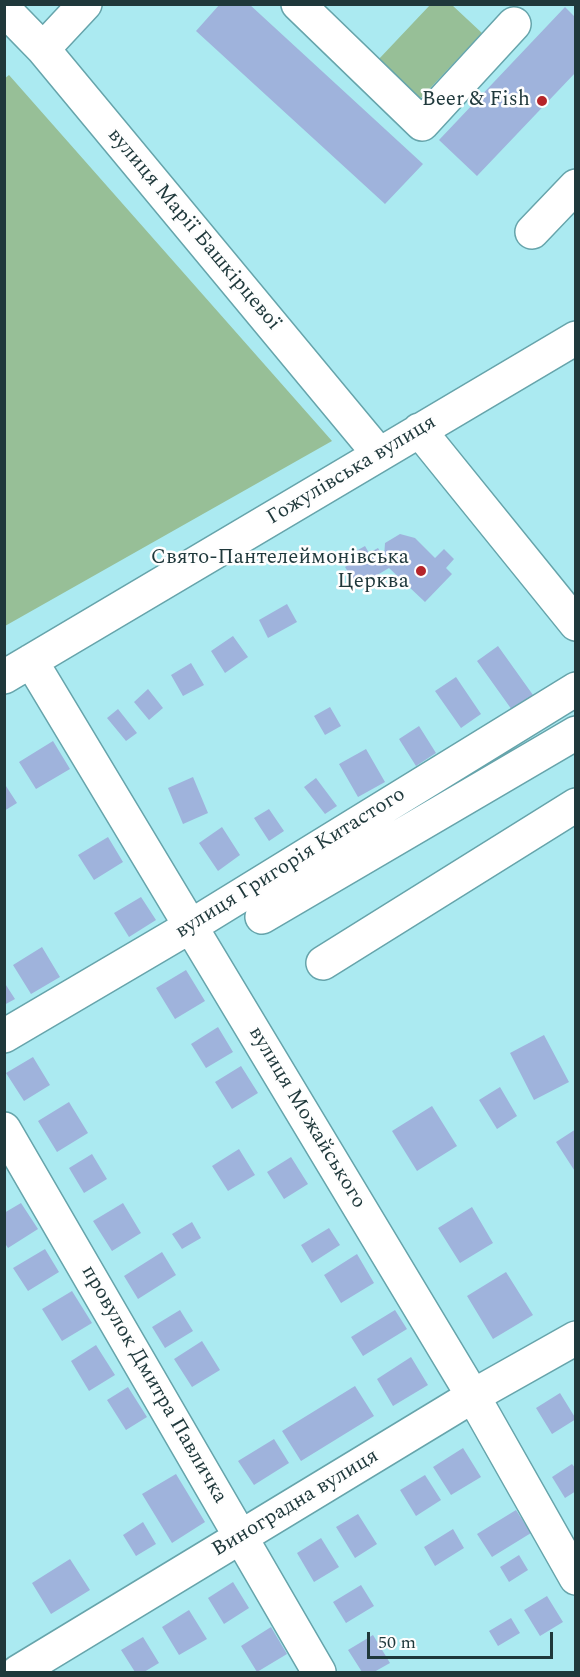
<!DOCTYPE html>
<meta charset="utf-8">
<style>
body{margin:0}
#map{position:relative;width:580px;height:1677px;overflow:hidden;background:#abeaf1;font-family:Spectral,serif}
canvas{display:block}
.frame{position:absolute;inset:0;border:6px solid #1f383b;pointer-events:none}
.scale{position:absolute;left:367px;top:1632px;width:186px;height:27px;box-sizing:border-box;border:3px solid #1f383b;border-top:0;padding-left:8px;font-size:18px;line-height:21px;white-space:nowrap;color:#1f383b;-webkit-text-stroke:4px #fefefe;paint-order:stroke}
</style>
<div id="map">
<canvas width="580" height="1677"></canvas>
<div class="frame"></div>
<div class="scale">50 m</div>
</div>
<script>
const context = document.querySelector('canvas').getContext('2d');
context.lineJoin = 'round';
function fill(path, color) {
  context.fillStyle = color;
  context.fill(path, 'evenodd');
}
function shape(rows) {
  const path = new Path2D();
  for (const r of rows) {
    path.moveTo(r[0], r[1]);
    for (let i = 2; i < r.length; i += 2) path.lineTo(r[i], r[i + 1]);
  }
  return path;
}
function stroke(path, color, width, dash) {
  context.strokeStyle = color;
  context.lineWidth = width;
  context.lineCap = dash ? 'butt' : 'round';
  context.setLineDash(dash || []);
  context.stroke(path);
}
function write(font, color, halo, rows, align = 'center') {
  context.font = font + ' Spectral,serif';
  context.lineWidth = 5;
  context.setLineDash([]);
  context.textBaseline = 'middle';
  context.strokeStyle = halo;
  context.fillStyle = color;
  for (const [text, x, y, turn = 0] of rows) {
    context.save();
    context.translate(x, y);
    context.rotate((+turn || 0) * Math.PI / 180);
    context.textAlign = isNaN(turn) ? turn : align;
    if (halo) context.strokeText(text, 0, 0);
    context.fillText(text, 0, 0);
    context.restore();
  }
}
fill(shape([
 [430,5,452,5,482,33,420,99,378,60],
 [9,75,332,441,5,626,4,79]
]), '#97bf97');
fill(shape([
 [220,4,249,4,423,164,385,204,196,31],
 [565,7,576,18,576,72,477,176,439,140],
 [400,534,415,538,435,558,444,549,454,559,446,568,452,574,425,602,389,568,357,587,345,567,353,562,349,555,365,546,369,553,378,548,384,558,385,543],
 [287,604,297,622,268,638,259,620],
 [233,636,248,657,225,673,211,651],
 [498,646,533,695,512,710,477,661],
 [191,663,204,685,183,696,171,675],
 [456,677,481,714,461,728,435,691],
 [148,689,163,708,149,720,134,702],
 [330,707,341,726,325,735,314,716],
 [118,709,137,733,126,741,107,718],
 [419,726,436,753,416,766,399,739],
 [53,741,70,769,36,789,19,762],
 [366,749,385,782,358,797,339,764],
 [193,777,208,813,183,824,168,788],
 [316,778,337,806,325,814,304,787],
 [4,783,17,803,4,811],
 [269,809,284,831,269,841,254,818],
 [222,827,240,855,218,871,199,843],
 [108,837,123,862,94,880,78,855],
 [141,897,156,920,129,937,114,913],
 [42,947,60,977,31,994,13,965],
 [186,970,205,1001,175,1019,156,988],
 [4,982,15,999,4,1005],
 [218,1027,233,1052,206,1068,191,1044],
 [544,1035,569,1082,534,1100,510,1053],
 [33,1057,50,1085,24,1101,6,1073],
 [241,1066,258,1093,232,1109,215,1082],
 [500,1087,517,1116,497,1129,479,1100],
 [69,1102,88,1133,57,1152,38,1121],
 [432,1106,457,1146,417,1171,392,1131],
 [576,1129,576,1173,556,1142],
 [239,1149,255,1175,228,1191,212,1166],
 [92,1154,107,1179,84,1193,69,1168],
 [291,1157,308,1184,284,1199,267,1172],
 [21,1203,38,1229,8,1248,4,1242,4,1213],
 [123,1203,141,1233,112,1251,93,1221],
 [472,1207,493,1243,460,1263,438,1228],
 [192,1222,201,1238,182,1249,172,1234],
 [329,1228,340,1245,312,1263,301,1245],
 [45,1249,59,1272,28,1291,13,1268],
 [162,1252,176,1275,138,1299,124,1276],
 [357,1254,374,1283,341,1303,324,1275],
 [506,1272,533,1315,493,1339,467,1296],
 [72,1291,92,1323,62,1341,42,1309],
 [180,1310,193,1331,165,1348,152,1327],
 [395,1310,407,1329,363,1356,351,1337],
 [202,1341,220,1370,192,1387,174,1359],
 [96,1345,115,1375,89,1391,71,1361],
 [411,1357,428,1385,393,1406,377,1379],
 [355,1386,374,1416,301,1461,282,1431],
 [128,1387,147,1417,126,1430,107,1400],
 [560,1393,576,1419,552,1434,536,1408],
 [274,1439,289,1463,254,1485,238,1461],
 [463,1448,481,1477,451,1495,433,1467],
 [572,1464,576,1469,576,1491,565,1498,552,1477],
 [176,1474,205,1522,172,1543,142,1494],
 [425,1475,441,1500,416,1516,400,1490],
 [516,1510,531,1533,492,1557,477,1534],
 [358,1514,377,1544,355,1558,336,1527],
 [143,1522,156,1544,136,1556,123,1535],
 [453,1529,464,1548,435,1566,424,1547],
 [321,1538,339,1567,314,1582,297,1553],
 [519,1555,528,1570,509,1582,500,1567],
 [70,1559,90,1590,51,1614,32,1583],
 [233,1582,249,1608,224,1624,208,1598],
 [361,1585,374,1606,346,1623,333,1602],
 [547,1596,563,1622,540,1636,524,1610],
 [189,1610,207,1639,179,1655,162,1627],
 [511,1618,520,1633,498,1646,489,1631],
 [271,1627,287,1654,257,1672,241,1646],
 [373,1635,390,1663,374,1672,362,1672,348,1650],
 [143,1637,159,1663,144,1672,135,1672,121,1650]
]), '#9fb3dc');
const minor = shape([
 [298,4,422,124,514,24],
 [4,9,43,49,379,454],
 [43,49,85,4],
 [532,232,576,186],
 [419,430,576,624],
 [31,661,473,1396,576,1578],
 [4,677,576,338],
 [262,917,576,733],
 [323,963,576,805],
 [4,1036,191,926,576,689],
 [4,1129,319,1672],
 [18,1672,473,1396,576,1338]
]);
stroke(minor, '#66a4ab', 36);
stroke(minor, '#fff', 33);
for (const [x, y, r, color] of [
 [542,101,6,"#b5252a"],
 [421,571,6,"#b5252a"]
]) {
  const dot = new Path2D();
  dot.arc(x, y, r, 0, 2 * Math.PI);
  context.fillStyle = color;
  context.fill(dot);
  stroke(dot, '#fefefe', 2);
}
write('21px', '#1f383b', '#fefefe', [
 ["Beer & Fish",530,101],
 ["Свято-Пантелеймонівська",409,559],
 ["Церква",409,583]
], 'right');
write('21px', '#1f383b', '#fefefe', [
 ["вулиця Марії Башкірцевої",193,230,50],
 ["Гожулівська вулиця",352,471,-31],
 ["вулиця Григорія Китастого",291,864,-32],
 ["вулиця Можайського",306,1118,59],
 ["провулок Дмитра Павличка",153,1385,60],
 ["Виноградна вулиця",296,1504,-31]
]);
</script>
